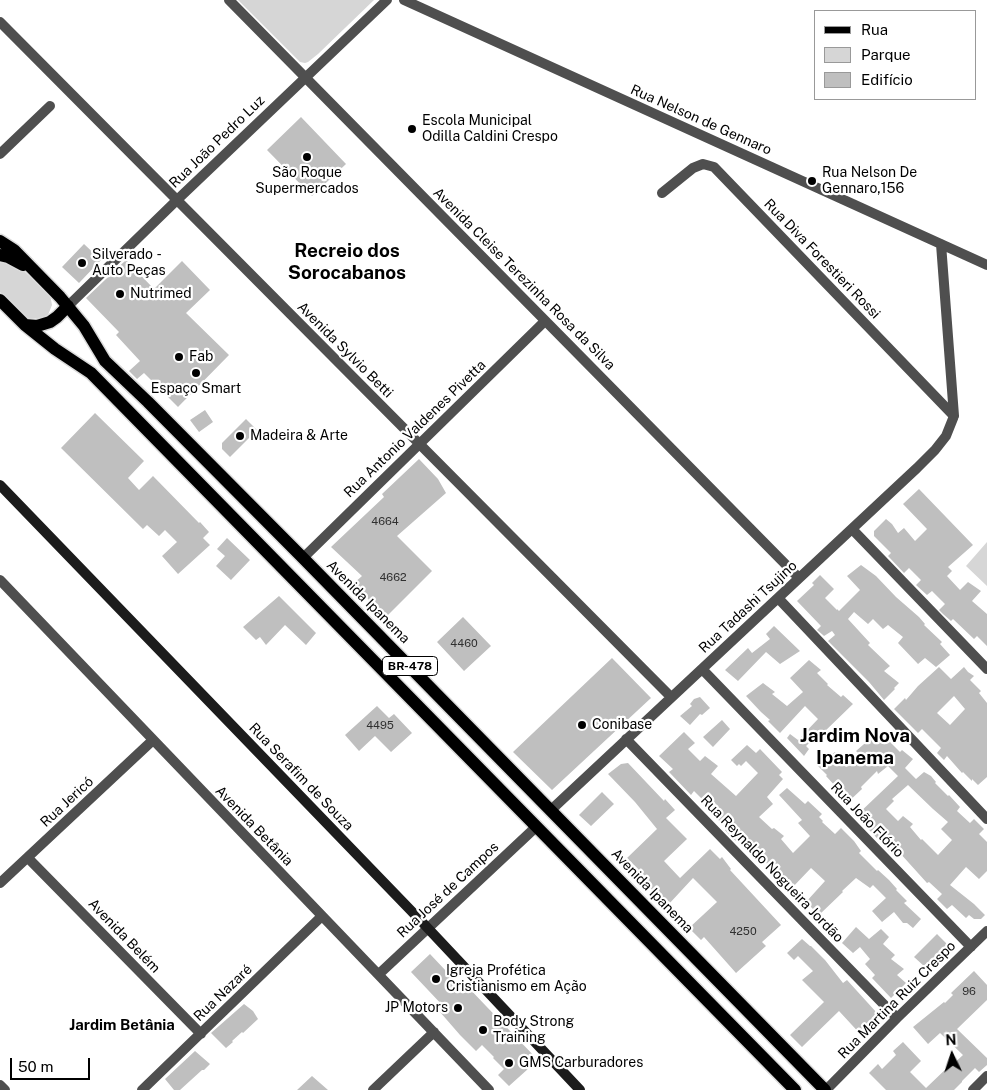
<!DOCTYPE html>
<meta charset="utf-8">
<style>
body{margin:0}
#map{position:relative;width:987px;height:1090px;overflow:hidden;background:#fff;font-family:"Public Sans",sans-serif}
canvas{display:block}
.legend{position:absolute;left:814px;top:10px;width:162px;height:90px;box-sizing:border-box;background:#fff;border:1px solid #999;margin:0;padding:6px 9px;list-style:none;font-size:15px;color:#000}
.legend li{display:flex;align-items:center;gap:10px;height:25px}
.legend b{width:25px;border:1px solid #999}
.north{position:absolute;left:927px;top:1030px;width:50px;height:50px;-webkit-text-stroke:4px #fff;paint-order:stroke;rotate:356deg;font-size:14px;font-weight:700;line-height:20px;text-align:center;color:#000}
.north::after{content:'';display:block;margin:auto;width:18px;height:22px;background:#000;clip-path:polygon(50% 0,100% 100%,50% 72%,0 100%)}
.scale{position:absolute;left:10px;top:1058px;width:80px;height:22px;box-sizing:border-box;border:2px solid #000;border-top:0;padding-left:6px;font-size:15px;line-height:18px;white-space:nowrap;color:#000;-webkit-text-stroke:4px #fff;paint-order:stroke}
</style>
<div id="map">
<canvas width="987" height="1090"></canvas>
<ul class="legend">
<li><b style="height:6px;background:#000"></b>Rua</li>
<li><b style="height:14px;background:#d6d6d6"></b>Parque</li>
<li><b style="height:14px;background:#bfbfbf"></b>Edifício</li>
</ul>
<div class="north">N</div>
<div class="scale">50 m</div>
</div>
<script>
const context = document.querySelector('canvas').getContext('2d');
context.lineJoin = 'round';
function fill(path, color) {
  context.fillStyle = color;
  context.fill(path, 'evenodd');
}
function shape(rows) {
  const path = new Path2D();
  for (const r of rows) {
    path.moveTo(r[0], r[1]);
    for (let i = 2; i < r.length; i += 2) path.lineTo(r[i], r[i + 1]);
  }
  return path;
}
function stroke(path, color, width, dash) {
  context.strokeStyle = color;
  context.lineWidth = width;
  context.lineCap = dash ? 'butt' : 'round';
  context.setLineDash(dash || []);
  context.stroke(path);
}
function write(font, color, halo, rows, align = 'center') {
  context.font = font + ' "Public Sans",sans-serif';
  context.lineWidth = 4.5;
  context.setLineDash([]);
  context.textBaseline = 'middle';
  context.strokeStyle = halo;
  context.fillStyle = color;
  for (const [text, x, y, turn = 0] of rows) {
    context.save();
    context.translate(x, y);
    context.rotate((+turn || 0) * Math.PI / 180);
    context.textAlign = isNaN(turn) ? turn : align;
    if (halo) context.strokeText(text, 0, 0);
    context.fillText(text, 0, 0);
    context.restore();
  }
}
fill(shape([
 [238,0,374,0,318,54,308,62,305,63,300,62],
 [7,262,17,265,50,294,52,305,48,315,40,318,26,318,0,292,0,263],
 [987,542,987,586,966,566]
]), '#d6d6d6');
fill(shape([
 [301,117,346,164,312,196,267,150],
 [84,244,101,260,79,283,62,267],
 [126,260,154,289,182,261,210,290,186,313,229,355,178,407,144,373,137,379,129,371,140,361,116,335,119,332,86,298],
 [205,410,213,422,199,432,190,420],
 [95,413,144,461,128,478,139,490,153,476,199,523,200,522,209,532,203,538,210,545,178,574,162,556,177,542,165,530,159,536,147,525,143,529,61,448],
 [246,419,257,430,230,457,222,449,222,443],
 [419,459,438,479,446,493,397,536,432,571,386,617,353,584,362,576,331,547,384,497,382,494],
 [919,489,973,545,948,567,952,571,947,576,960,590,968,582,981,591,972,601,987,614,987,646,977,636,974,639,953,619,951,621,943,614,939,610,945,604,932,591,927,595,916,585,921,580,909,568,904,573,888,556,891,553,874,536,874,531,886,519,892,524,898,533,904,528,915,541,927,529,903,504],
 [227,538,250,560,231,580,216,566,225,556,217,549],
 [861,565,876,576,896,597,919,617,925,624,924,625,942,642,940,644,950,655,936,667,925,658,918,664,898,643,903,637,888,625,883,629,873,619,868,624,854,612,848,619,870,643,868,645,890,666,884,671,899,683,894,688,895,689,884,700,869,682,828,641,835,635,832,631,824,636,823,635,817,630,821,626,797,601,814,585,812,583,820,575,834,589,825,598,837,610,837,609,839,611,860,590,847,576],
 [279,596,316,633,306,645,285,625,266,645,260,637,256,640,243,627],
 [463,617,491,646,464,671,437,642],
 [774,626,800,651,780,664,766,652,738,681,725,670,748,648,752,653,770,639,766,634],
 [612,658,651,698,552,790,513,752],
 [809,660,821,670,817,673,828,684,827,685,841,697,843,695,853,704,822,734,821,732,806,746,809,749,804,756,787,738,790,734,798,740,818,719,805,706,780,733,768,721,770,720,761,712,746,696,763,683,775,692,772,694,787,706,803,692,790,678],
 [939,667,951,679,964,667,968,672,974,676,970,680,981,691,979,693,987,703,987,777,978,785,972,779,972,781,963,772,962,773,947,756,944,760,937,753,941,748,922,729,918,733,894,709,905,698,906,700,918,686],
 [954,696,965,709,950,725,937,713],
 [700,697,710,708,702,715,700,714,690,725,680,716,692,706,690,704,694,699],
 [377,706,389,718,394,714,412,733,391,752,375,736,359,751,345,735],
 [722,720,730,729,713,747,703,737],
 [877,729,900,752,902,750,913,759,905,768,916,779,924,772,931,776,936,782,935,783,948,796,949,795,960,807,957,811,970,823,974,819,984,829,979,834,987,842,987,871,979,879,966,867,950,885,974,904,985,915,981,919,974,919,969,915,966,918,952,905,947,909,937,899,942,894,929,882,927,883,899,852,894,856,856,816,898,776,888,766,878,774,877,771,861,787,862,789,846,804,839,798,842,796,836,790,837,788,826,776,827,775,817,765,835,752,846,767,863,758,856,751,871,738,869,735],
 [908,785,933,809,948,822,941,829,952,840,938,855,922,839,921,840,910,827,913,824,903,816,898,821,886,809,894,801,892,799],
 [684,732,695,743,688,749,700,761,705,756,718,766,711,774,736,796,758,773,746,761,741,766,739,764,737,766,731,760,747,745,756,753,760,749,782,772,779,775,783,779,767,797,773,804,759,817,772,829,774,828,784,836,781,839,793,853,810,836,798,823,802,820,779,795,787,788,805,804,808,801,822,814,819,817,823,821,822,822,835,834,841,828,854,841,861,851,859,853,877,871,878,870,889,880,897,889,896,890,907,901,904,903,921,919,913,928,907,923,903,923,894,912,882,922,872,911,886,898,873,885,870,888,856,878,842,891,843,892,819,915,806,902,825,881,811,868,791,889,773,869,763,860,765,858,741,835,736,841,730,836,725,830,726,829,715,816,717,814,694,791,691,795,669,772,673,769,659,756],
 [628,763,664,801,665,799,675,810,666,818,687,839,664,861,680,878,710,849,720,859,722,857,731,869,730,870,781,925,762,942,766,946,736,973,704,937,701,940,689,928,717,902,693,878,668,905,646,884,649,880,627,858,657,829,635,802,608,774,621,764],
 [602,792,614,804,591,826,579,815],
 [856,927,869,939,881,929,889,937,883,944,895,955,891,959,904,969,897,975,906,983,891,998,872,978,875,975,865,964,870,959,860,947,853,953,842,943],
 [937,934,948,945,924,966,914,957],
 [802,939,810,946,811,946,825,960,843,983,847,980,877,1013,878,1020,877,1024,863,1037,839,1011,802,1047,790,1035,824,1002,802,980,813,971,798,956,794,960,787,953],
 [430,954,464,990,467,986,486,1006,538,1060,509,1086,498,1075,504,1069,493,1058,494,1057,482,1045,476,1051,460,1035,440,1012,445,1008,411,972],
 [974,971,987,985,987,1000,957,1029,987,1058,987,1065,979,1072,975,1068,962,1081,962,1082,954,1090,886,1090,869,1073,878,1064,882,1069,896,1055,893,1051,903,1042,921,1061,910,1072,926,1088,949,1066,950,1067,963,1055,940,1033,928,1044,913,1027,944,1002,945,1003,953,995,951,993],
 [244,1004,253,1011,258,1019,243,1033,242,1032,232,1041,233,1042,226,1048,211,1033],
 [195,1051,210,1064,204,1070,202,1070,180,1090,174,1090,165,1079],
 [312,1076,328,1090,297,1090]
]), '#bfbfbf');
const primary = shape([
 [0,241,14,250,60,297,84,326,105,361,148,402,303,558,825,1090],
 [0,255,8,257,23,265],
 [0,300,25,325,55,349,91,373,795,1090],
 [25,325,37,326,50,322,57,317,68,306]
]);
stroke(primary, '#dbdbdb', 15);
stroke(shape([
 [229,0,799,578],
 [404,0,987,265],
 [0,22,671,697],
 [0,154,50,106],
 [662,193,693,168,703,164,714,167,954,416],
 [68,306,177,200,387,0],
 [852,529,987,669],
 [303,558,545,321],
 [0,580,489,1090],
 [778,598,987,819],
 [702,669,971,947],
 [626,739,897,1018],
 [551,810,917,468,935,450,946,436,954,416,941,244],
 [28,858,201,1034],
 [0,883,153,740],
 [379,974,536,827],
 [0,1085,5,1090],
 [142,1090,322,916],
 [373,1090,434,1032],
 [826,1090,897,1018,987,931],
 [973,1090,987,1076]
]), '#4f4f4f', 10);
stroke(shape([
 [0,485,422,922,580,1090]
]), '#1c1c1c', 10);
stroke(primary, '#000', 12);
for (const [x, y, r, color] of [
 [412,129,5,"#000"],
 [307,157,5,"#000"],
 [812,181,5,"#000"],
 [82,263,5,"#000"],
 [120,294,5,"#000"],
 [179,357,5,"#000"],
 [196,373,5,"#000"],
 [240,436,5,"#000"],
 [582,725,5,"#000"],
 [436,979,5,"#000"],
 [458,1008,5,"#000"],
 [483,1030,5,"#000"],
 [509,1063,5,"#000"]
]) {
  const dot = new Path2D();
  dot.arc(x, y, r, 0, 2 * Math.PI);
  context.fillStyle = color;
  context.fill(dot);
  stroke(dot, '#fff', 2);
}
write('11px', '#303030', null, [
 ["4664",385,522],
 ["4662",393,578],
 ["4460",464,644],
 ["4495",380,726],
 ["4250",743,932],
 ["96",969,992]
]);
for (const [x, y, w] of [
 [410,666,55]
]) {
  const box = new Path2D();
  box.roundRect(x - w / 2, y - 9.5, w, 19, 4);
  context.fillStyle = '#fff';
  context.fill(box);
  stroke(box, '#000', 1);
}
write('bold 12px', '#000', null, [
 ["BR-478",410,666]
]);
write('14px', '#000', '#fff', [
 ["Rua Nelson de Gennaro",701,120,24],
 ["Rua João Pedro Luz",217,142,-44],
 ["Rua Diva Forestieri Rossi",822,259,46],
 ["Avenida Cleise Terezinha Rosa da Silva",524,279,45],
 ["Avenida Sylvio Betti",345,350,45],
 ["Rua Antonio Valdenes Pivetta",415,429,-44],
 ["Avenida Ipanema",368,602,45],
 ["Rua Tadashi Tsujino",748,607,-43],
 ["Rua Serafim de Souza",301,777,46],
 ["Rua Jericó",67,802,-43],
 ["Rua João Flório",867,820,46],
 ["Avenida Betânia",254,826,46],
 ["Rua Reynaldo Nogueira Jordão",772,869,46],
 ["Rua José de Campos",448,890,-43],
 ["Avenida Ipanema",652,891,46],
 ["Avenida Belém",124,936,46],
 ["Rua Nazaré",223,993,-44],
 ["Rua Martina Ruiz Crespo",897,1000,-45]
]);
write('14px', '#000', '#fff', [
 ["Escola Municipal",422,121],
 ["Odilla Caldini Crespo",422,137],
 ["São Roque",307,173,"center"],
 ["Supermercados",307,189,"center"],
 ["Rua Nelson De",822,173],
 ["Gennaro,156",822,189],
 ["Silverado -",92,255],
 ["Auto Peças",92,271],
 ["Nutrimed",130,294],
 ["Fab",189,357],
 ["Espaço Smart",196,389,"center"],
 ["Madeira & Arte",250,436],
 ["Conibase",592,725],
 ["Igreja Profética",446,971],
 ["Cristianismo em Ação",446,987],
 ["JP Motors",448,1008,"right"],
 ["Body Strong",493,1022],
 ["Training",493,1038],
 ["GMS Carburadores",519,1063]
], 'left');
write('bold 15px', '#000', '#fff', [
 ["Jardim Betânia",122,1025]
]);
write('bold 19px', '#000', '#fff', [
 ["Recreio dos",347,251],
 ["Sorocabanos",347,273],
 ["Jardim Nova",855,736],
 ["Ipanema",855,758]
]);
</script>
